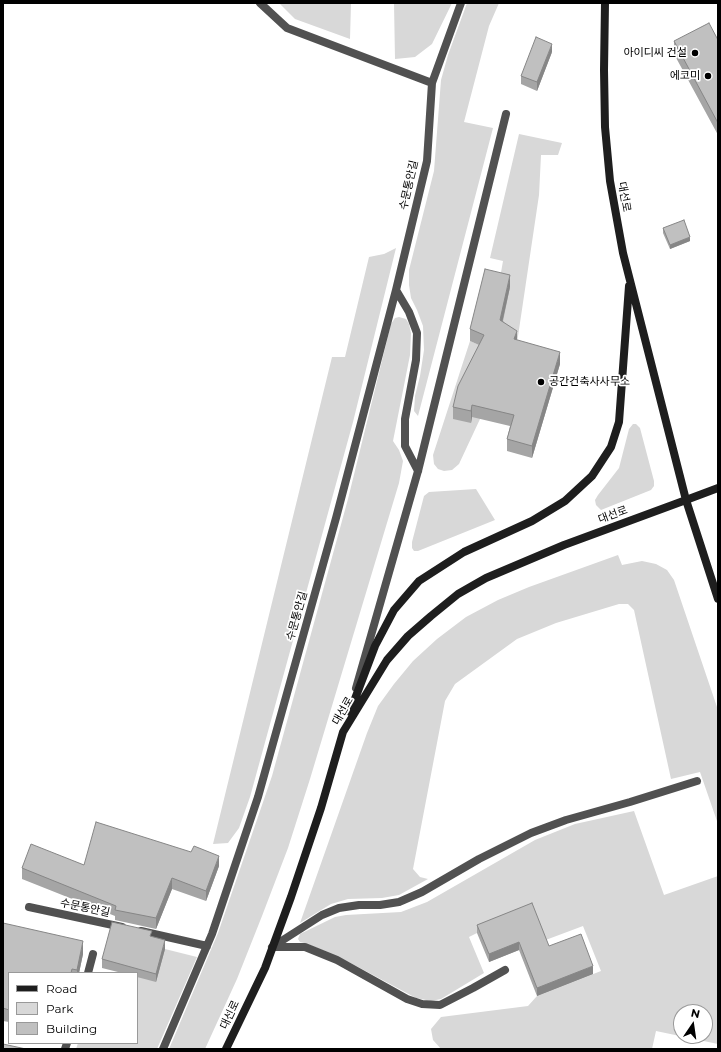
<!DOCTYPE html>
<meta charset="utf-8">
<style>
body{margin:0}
#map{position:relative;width:721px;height:1052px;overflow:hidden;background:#fff;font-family:Montserrat,sans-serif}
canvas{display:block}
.frame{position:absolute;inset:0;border:4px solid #000;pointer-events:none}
.legend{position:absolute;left:8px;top:972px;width:130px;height:72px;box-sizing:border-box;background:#fff;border:1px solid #999;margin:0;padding:5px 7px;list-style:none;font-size:12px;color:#000}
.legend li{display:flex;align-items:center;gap:8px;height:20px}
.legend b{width:20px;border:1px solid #999}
.north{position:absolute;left:673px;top:1004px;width:40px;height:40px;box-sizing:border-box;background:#fff;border:1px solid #999;border-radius:50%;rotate:13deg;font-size:11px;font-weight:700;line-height:16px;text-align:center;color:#000}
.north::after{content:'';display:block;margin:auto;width:14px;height:18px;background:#000;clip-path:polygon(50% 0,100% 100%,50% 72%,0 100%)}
</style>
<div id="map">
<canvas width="721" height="1052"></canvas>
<div class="frame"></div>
<ul class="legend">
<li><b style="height:5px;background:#1e1e1e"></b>Road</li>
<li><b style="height:11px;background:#d8d8d8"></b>Park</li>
<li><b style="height:11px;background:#c0c0c0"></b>Building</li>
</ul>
<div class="north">N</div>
</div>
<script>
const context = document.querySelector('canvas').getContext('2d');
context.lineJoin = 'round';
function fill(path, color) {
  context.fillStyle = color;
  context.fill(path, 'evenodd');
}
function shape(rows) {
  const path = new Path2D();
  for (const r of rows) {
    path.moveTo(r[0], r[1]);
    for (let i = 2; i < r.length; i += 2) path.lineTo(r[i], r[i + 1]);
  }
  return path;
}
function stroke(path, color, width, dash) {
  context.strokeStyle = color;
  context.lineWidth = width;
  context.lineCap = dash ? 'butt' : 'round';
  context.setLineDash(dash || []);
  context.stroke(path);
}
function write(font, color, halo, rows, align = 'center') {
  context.font = font + ' Montserrat,"Noto Sans KR",sans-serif';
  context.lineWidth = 3.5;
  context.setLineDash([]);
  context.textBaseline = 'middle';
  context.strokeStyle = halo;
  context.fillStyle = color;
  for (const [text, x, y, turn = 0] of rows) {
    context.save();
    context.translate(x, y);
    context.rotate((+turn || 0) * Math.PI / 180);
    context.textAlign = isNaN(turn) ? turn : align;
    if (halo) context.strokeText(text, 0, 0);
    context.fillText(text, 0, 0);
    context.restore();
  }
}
fill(shape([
 [279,3,351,3,350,39,295,19],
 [394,3,452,3,432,44,415,57,395,59],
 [467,3,499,3,489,26,464,122,493,128,418,416,414,411,415,396,420,376,424,350,423,326,417,310,411,298,409,285,409,270,434,171,441,80,448,55],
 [519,134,562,143,558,155,541,155,539,195,517,343,500,332,499,284,503,261,490,258],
 [396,248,353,422,250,797,239,828,228,843,213,844,332,357,345,357,369,257,384,254],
 [399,317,406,319,409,324,411,333,410,355,393,441,399,450,403,461,399,483,310,779,288,848,262,916,237,979,205,1049,169,1049,218,933,272,776,348,499,391,324,395,318],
 [470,341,484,347,480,419,459,464,452,470,444,471,438,469,434,464,433,455],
 [633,424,636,424,640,428,654,481,654,486,651,490,601,510,596,505,595,500,598,495,619,468,629,429],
 [476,489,495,520,418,551,414,551,412,548,412,542,424,496,429,492],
 [618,555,622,565,642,561,656,564,667,570,674,580,718,710,718,824,700,772,671,779,634,610,628,604,619,604,556,623,517,639,455,684,445,701,413,869,420,877,428,879,399,895,382,898,348,899,331,904,300,923,367,733,378,706,394,684,413,661,437,639,466,617,498,600,529,587],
 [634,811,664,895,718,876,718,1044,656,1031,652,1049,441,1049,433,1040,431,1029,441,1017,528,1006,537,996,601,971,583,926,543,941,477,933,469,937,484,973,441,999,431,1001,416,998,345,960,308,944,300,942,298,939,300,934,335,917,346,915,401,912,427,902,535,840,575,824],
 [681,1012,705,1012,705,1036,681,1036],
 [165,949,197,957,157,1049,76,1049,78,1043,137,1043,137,977]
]), '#d8d8d8');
stroke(shape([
 [260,3,287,28,432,83],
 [418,471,405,446,405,419,416,360,417,333,409,312,396,290,427,161,432,83,461,3],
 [356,688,418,471,506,114],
 [29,907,122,927],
 [141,931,207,946],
 [272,947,322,915,339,908,359,905,380,905,399,902,422,892,479,859,531,833,566,820,630,802,697,781],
 [273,947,305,947,337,960,407,999,422,1004,440,1005,473,988,505,970],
 [88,973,93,954],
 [65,1049,67,1043],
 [163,1049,212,934,258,797,336,518,396,290]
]), '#515151', 8);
stroke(shape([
 [718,488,686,500,718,599],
 [350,712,375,646,394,610,419,581,464,552,532,521,565,501,592,476,611,447,619,422,629,286],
 [226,1049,265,968,291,897,321,808,343,732,387,660,408,636,431,616,458,594,486,578,564,545,686,500,623,253,610,181,605,127,604,70,605,3]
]), '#1e1e1e', 8);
fill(shape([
 [718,40,718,135,674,54,674,41],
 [552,52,537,91,521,84,521,76],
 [663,228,690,241,670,249,663,233],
 [510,287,503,321,517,340,560,364,532,458,507,451,507,439,510,426,472,417,471,423,453,419,453,407,479,345,470,341,470,329],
 [84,865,219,866,206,901,172,889,156,929,115,920,115,916,22,879,22,868],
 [3,923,83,954,79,973,9,973,9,1022,3,1021],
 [477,925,549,946,593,974,537,996,519,950,489,962,477,933],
 [152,937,165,949,156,982,137,977,137,973,122,973,102,968,102,959]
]), '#a5a5a5');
fill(shape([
 [552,44,552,52,537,91,537,82],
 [690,237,690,241,670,249,670,245],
 [510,275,510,287,500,332,500,320],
 [517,331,517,343,514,339],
 [560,352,560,364,532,458,532,446],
 [472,405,472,417,471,423,471,411],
 [219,856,219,866,206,901,206,891],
 [172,878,172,889,156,929,156,918],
 [165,940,165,949,156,982,156,974],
 [83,941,83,954,79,973,77,973,77,970],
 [519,942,519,950,489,962,489,954],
 [593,966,593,974,537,996,537,988]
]), '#868686');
const building = shape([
 [709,23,718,40,718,123,674,41,709,23],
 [536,37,552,44,537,82,521,76,536,37],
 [684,220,690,237,670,245,663,228,684,220],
 [485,269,510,275,500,320,517,331,514,339,560,352,532,446,507,439,514,415,472,405,471,411,453,407,458,386,484,335,470,329,485,269],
 [96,822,191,852,194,846,219,856,206,891,172,878,156,918,115,910,116,906,22,868,31,844,84,865,96,822],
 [532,903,549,946,581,934,593,966,537,988,519,942,489,954,477,925,532,903],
 [112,922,152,931,150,936,165,940,156,974,102,959,112,922],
 [3,923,83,941,77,970,72,969,71,973,9,973,9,1010,3,1008,3,923],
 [3,1044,26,1049,3,1049,3,1044]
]);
fill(building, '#c0c0c0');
stroke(building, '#868686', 1);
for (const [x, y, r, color] of [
 [695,53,4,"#000"],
 [708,76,4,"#000"],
 [541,382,4,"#000"]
]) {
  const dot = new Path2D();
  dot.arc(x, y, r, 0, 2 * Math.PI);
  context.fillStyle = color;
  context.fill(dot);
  stroke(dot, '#fff', 1.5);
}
write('11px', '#000', '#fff', [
 ["아이디씨 건설",687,53],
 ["에코미",700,76],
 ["공간건축사사무소",549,382,"left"]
], 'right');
write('11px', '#000', '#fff', [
 ["수문통안길",409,185,-77],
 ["대선로",624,197,80],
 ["대선로",613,515,-20],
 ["수문통안길",297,616,-74],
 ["대선로",343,711,-60],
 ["수문통안길",85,908,12],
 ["대선로",230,1015,-65]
]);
</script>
